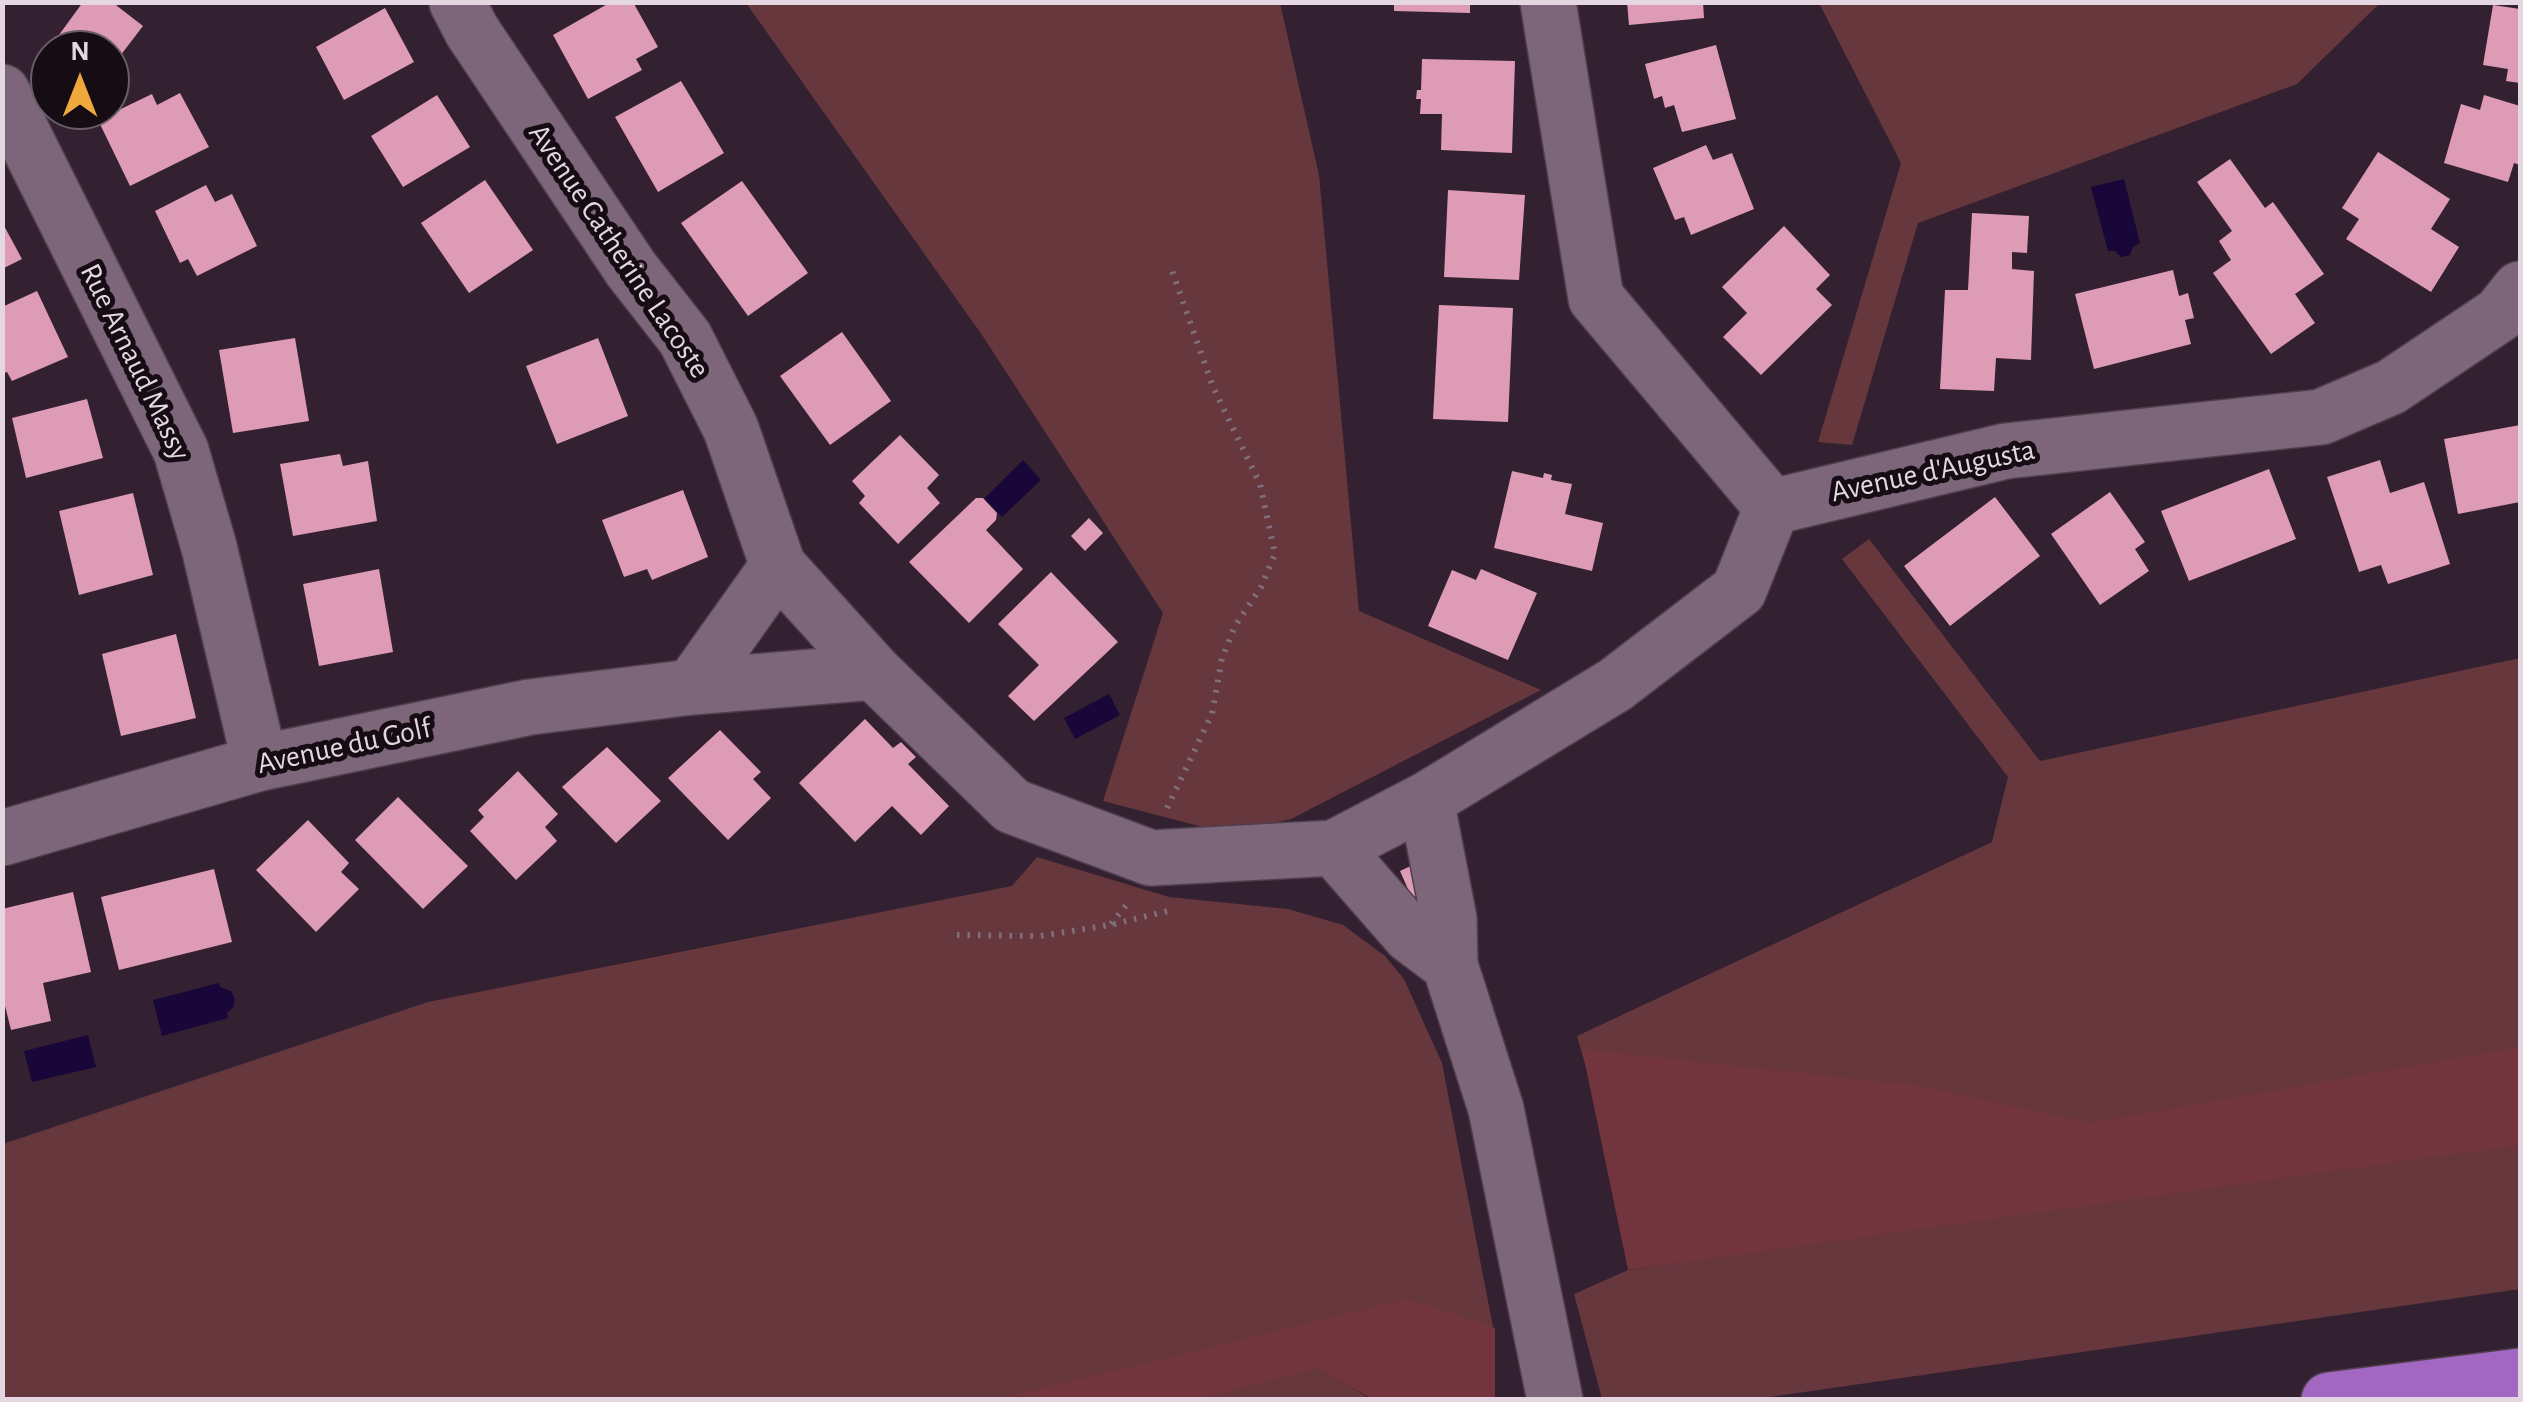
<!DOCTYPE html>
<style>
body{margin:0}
#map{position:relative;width:2523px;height:1402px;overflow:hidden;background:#332030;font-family:"Alegreya Sans",sans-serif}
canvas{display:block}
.frame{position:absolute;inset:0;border:5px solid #e5d7e2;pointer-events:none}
.north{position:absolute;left:30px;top:30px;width:100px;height:100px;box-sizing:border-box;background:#160d14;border:2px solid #695e66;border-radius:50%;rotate:0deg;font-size:28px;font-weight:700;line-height:40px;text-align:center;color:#e5d7e2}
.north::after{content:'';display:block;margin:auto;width:35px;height:45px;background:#eea83c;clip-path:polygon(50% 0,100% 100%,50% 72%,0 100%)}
</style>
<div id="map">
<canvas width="2523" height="1402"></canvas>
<div class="frame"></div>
<div class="north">N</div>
</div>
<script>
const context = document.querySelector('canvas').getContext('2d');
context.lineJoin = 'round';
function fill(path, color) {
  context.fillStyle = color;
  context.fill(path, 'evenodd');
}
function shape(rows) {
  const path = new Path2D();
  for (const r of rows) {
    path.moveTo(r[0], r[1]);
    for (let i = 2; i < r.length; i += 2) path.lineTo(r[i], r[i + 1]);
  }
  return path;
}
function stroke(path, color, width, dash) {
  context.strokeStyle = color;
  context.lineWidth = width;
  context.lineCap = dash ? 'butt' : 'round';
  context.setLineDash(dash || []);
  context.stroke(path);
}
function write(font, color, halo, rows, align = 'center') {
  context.font = font + ' "Alegreya Sans",sans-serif';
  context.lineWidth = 10;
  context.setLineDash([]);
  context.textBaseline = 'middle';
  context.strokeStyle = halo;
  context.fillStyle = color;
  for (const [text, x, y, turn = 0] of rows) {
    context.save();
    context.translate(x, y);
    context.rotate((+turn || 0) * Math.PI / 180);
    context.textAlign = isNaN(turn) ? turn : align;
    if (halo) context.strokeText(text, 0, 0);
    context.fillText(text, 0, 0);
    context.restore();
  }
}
fill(shape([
 [746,3,1280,3,1319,175,1359,611,1541,690,1291,819,1257,827,1203,827,1103,801,1163,613,982,335],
 [1819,3,1819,2,2380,3,2297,84,1918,223,1852,445,1818,442,1901,163],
 [1869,539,2040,761,2520,658,2520,1289,1749,1400,1602,1399,1574,1294,1628,1270,1677,1263,1591,1085,1577,1036,1992,842,2008,777,1842,559],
 [1037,857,1169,897,1288,909,1343,925,1385,956,1404,979,1442,1063,1493,1327,1320,1368,1372,1400,3,1400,3,1144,428,1002,1012,886]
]), '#66383d');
fill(shape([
 [2520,1047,2520,1145,1628,1270,1582,1049,1921,1086,2090,1123],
 [1407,1299,1495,1328,1495,1399,1372,1399,1318,1368,1197,1399,999,1399]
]), '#73353d');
fill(shape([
 [2124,179,2140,243,2133,247,2130,255,2121,257,2115,251,2108,251,2091,187],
 [1023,460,1041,480,1002,517,984,499],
 [1109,694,1120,715,1075,739,1064,718],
 [219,983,220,987,231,991,235,999,233,1008,227,1013,228,1018,162,1036,153,1000],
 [88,1035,96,1067,32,1082,24,1051]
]), '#180738');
fill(shape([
 [83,2,112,2,143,26,110,69,110,50,48,50],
 [611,2,633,2,658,47,636,59,642,70,588,99,553,35],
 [1394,2,1470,2,1470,13,1394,11],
 [1627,2,1703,2,1704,18,1629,25],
 [2493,5,2520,9,2520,83,2506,81,2508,69,2483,65],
 [385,8,414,62,344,100,316,47],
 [1716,45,1736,119,1682,132,1674,105,1665,108,1662,96,1654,99,1645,64],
 [1422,59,1515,61,1512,153,1441,150,1442,114,1420,114,1421,99,1416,99,1417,90,1421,90],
 [681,81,724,153,658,192,615,117],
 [180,93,209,147,130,186,98,120,152,94,157,105],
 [437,95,470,147,403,187,371,136],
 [2484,95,2520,106,2520,165,2514,163,2508,182,2444,163,2461,104,2480,110],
 [1706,145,1713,160,1732,153,1754,209,1691,235,1684,217,1675,220,1653,168],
 [2378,152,2450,199,2431,229,2459,247,2431,292,2346,239,2359,219,2342,208],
 [2230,159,2265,208,2273,202,2324,274,2295,294,2315,323,2271,354,2213,273,2231,260,2219,241,2232,231,2197,182],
 [485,180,533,250,469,293,421,223],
 [742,181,808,273,748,316,681,223],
 [206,185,215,202,232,194,257,246,197,276,188,259,180,263,155,211],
 [1448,190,1525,195,1519,280,1444,277],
 [1972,213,2029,216,2027,253,2012,252,2012,269,2034,271,2031,360,1996,358,1994,391,1940,389,1945,290,1968,290],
 [2,222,22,259,2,269],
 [1784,226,1830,275,1816,289,1832,305,1761,375,1723,337,1747,313,1722,287],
 [2173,270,2179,296,2188,293,2194,318,2185,320,2191,344,2094,369,2075,294],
 [37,291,68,357,12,381,7,372,2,374,2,307],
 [1439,305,1513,308,1508,422,1433,419],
 [842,332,891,401,830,445,780,376],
 [295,338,309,421,233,433,219,350],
 [598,338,628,416,557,444,526,366],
 [87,399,103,458,26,478,12,418],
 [2520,425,2520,502,2458,514,2444,439],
 [900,435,939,475,927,488,940,503,898,544,859,503,865,496,852,481],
 [340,454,343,466,368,461,377,521,293,536,280,464],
 [2380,460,2390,493,2424,482,2450,564,2388,584,2381,565,2359,572,2327,477],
 [2269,469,2296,539,2189,581,2161,511],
 [1512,471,1543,478,1544,473,1552,475,1551,480,1572,484,1565,514,1603,523,1592,571,1494,548],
 [683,490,708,557,652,580,647,569,624,577,602,520],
 [2110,492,2145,542,2135,549,2149,571,2100,605,2051,534],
 [133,493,153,575,79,595,59,511],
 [1995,497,2040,556,1950,626,1904,566],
 [976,498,983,498,997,513,996,520,986,530,1023,569,969,623,909,562],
 [1089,518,1103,533,1085,551,1071,536],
 [379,569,393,652,319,666,303,584],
 [1481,569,1537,593,1508,660,1428,626,1452,570,1476,580],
 [1051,572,1118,642,1034,721,1008,696,1039,665,998,624],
 [176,634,196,718,121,736,102,654],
 [865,719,893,748,901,742,916,757,908,764,949,806,921,835,892,806,855,842,799,783],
 [720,730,761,772,753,779,771,798,728,840,668,778],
 [607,747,661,801,616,843,562,787],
 [518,771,558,814,545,827,557,841,516,880,470,831,484,817,478,810],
 [398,797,468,866,423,909,355,840],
 [308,820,349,863,341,872,359,889,316,932,256,870],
 [1417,863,1421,919,1400,871],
 [214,869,232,942,119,970,101,897],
 [73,892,91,972,43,983,51,1021,11,1030,2,994,2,909]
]), '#de9bb6');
const minor = shape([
 [457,2,472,31,631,269,685,338,731,429,778,566,874,672,1012,806,1151,858,1334,848,1426,800,1615,685,1739,590,1772,507,2006,451,2321,417,2391,387,2500,314,2520,289],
 [1548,2,1596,298,1772,507],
 [2,92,181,451,209,547,260,763],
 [692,687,778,566],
 [1426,800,1449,919,1450,965,1496,1109,1555,1400],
 [2,838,260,763,530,707,692,687,874,672],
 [1334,848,1410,935,1450,965]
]);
const highway = shape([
 [2329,1400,2520,1376]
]);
stroke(minor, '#4f3f4d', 58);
stroke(highway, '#4f3f4d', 58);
stroke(shape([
 [1167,808,1212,714,1222,658,1235,626,1261,587,1275,554,1260,484,1213,387,1171,268],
 [1111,924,1128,903],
 [957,935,1040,936,1110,925,1168,911]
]), '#806f7d', 6, [2.5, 8]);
stroke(minor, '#7d6679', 55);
stroke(highway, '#a268c1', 55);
write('30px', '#e5d7e2', '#160d14', [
 ["Avenue Catherine Lacoste",619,251,56],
 ["Rue Arnaud Massy",135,362,64],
 ["Avenue d'Augusta",1933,471,-12],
 ["Avenue du Golf",344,746,-12]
]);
</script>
